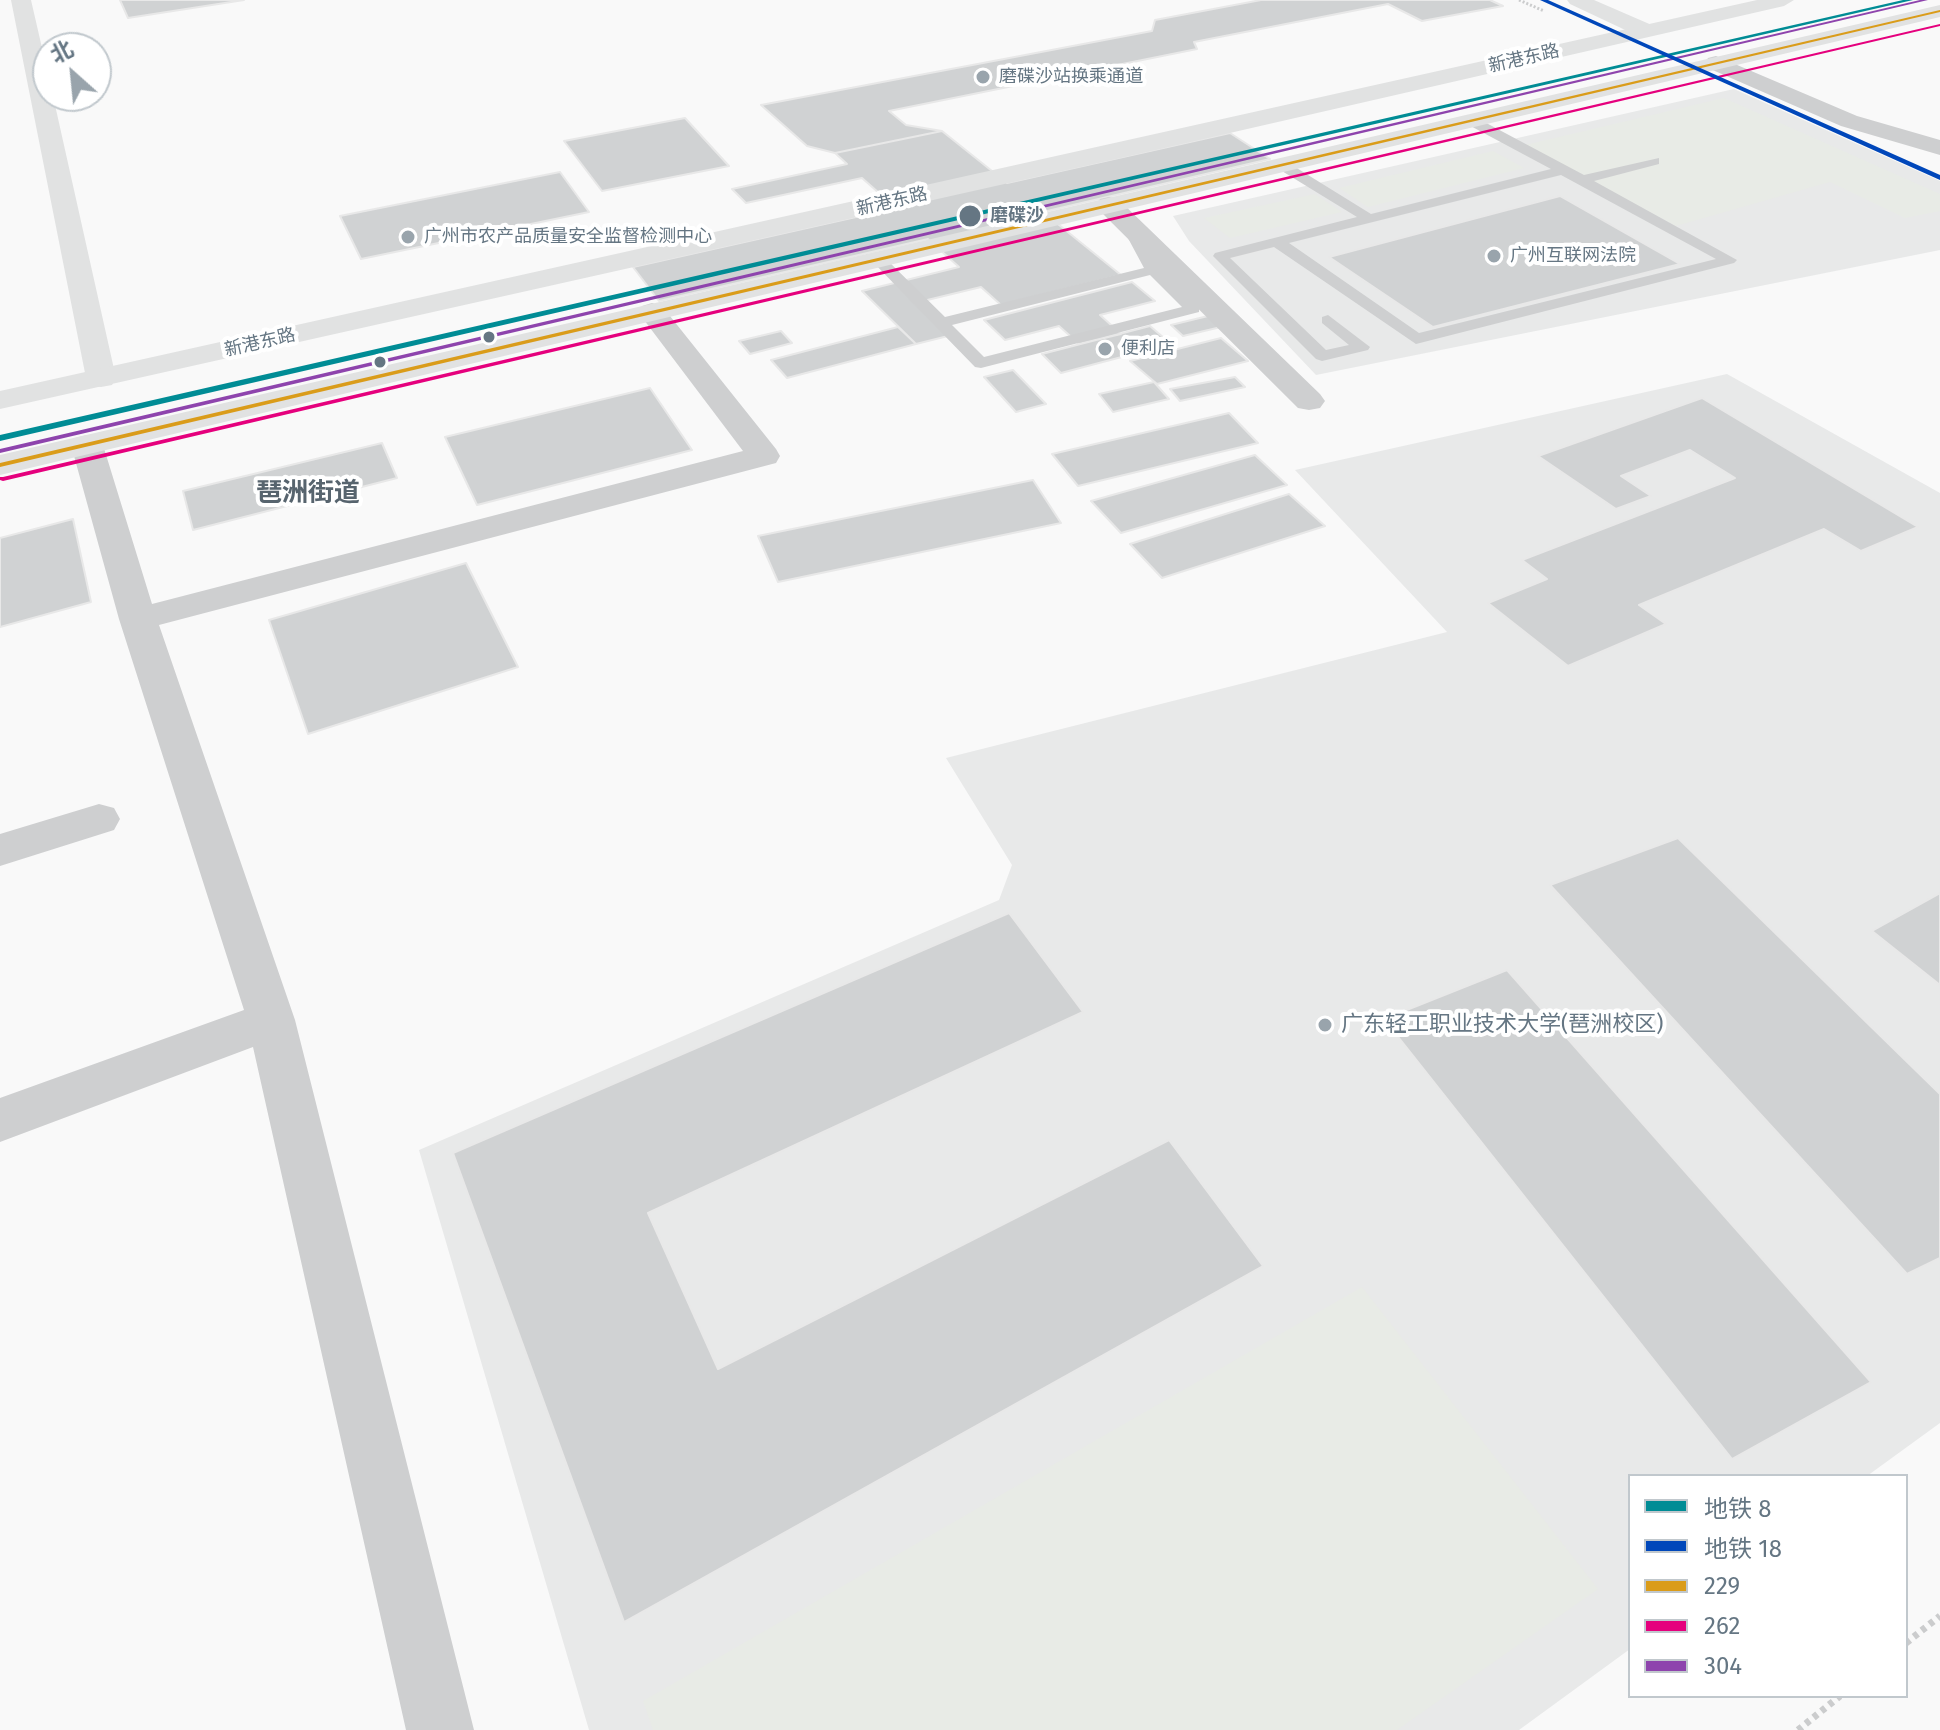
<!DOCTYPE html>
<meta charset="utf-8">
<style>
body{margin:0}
#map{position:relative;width:1940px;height:1730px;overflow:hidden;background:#f9f9f9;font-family:"Fira Sans","Noto Sans SC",sans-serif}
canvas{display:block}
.legend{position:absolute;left:1628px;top:1474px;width:280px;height:224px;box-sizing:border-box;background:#fff;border:2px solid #c1c8cd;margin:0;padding:10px 14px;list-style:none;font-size:24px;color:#657683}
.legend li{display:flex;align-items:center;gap:16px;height:40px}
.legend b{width:40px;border:2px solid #c1c8cd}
.north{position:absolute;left:32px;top:32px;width:80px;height:80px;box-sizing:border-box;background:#fff;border:2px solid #c1c8cd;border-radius:50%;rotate:333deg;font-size:22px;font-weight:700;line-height:32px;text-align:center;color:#657683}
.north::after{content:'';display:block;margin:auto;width:28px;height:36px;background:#99a4ac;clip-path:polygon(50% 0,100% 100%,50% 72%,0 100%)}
</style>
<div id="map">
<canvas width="1940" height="1730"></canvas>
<ul class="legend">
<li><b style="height:10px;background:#008c95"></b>地铁 8</li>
<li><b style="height:10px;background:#0047ba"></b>地铁 18</li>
<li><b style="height:10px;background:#da9c1a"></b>229</li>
<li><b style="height:10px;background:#e5007d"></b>262</li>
<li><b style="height:10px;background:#8e44ad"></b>304</li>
</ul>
<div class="north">北</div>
</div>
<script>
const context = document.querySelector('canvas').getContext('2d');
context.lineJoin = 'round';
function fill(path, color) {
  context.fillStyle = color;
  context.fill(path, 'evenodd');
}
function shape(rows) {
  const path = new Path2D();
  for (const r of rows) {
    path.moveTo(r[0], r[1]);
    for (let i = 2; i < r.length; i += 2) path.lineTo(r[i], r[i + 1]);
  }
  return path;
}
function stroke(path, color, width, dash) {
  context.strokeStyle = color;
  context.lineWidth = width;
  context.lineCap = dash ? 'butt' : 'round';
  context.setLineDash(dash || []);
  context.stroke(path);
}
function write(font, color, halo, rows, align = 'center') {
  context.font = font + ' "Fira Sans","Noto Sans SC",sans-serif';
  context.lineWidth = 8;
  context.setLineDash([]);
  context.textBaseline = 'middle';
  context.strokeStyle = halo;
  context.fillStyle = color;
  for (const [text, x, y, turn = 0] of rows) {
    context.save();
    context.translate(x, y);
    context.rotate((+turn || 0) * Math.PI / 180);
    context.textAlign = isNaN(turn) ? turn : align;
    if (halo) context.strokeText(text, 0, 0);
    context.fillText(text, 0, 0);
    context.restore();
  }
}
fill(shape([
 [1734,89,1940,181,1940,250,1316,375,1189,241,1173,216],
 [1727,374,1940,493,1940,1423,1867,1476,1630,1476,1630,1649,1519,1730,589,1730,419,1150,999,900,1012,865,946,758,1447,632,1295,470]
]), '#e8e9e9');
fill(shape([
 [1724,98,1940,194,1940,211,1905,218,1830,182,1676,226,1525,145],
 [1493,151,1524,168,1368,207,1339,188],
 [1315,194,1342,212,1230,238,1204,218],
 [1362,1287,1598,1589,1397,1730,653,1730,643,1701]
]), '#e8ebe6');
const building = shape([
 [120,0,244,0,128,18,120,0],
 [1261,0,1490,0,1503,6,1422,21,1388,4,1194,42,1197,49,889,111,906,125,942,131,835,153,807,146,761,105,1152,31,1155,20,1261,0],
 [685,118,729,166,602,191,564,141,685,118],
 [942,131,1007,183,1230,133,1270,159,1043,212,1121,275,1001,305,981,287,915,303,948,336,916,344,862,291,959,267,928,239,659,301,633,267,896,208,862,178,746,203,732,189,847,164,835,153,942,131],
 [560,172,589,212,361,259,340,216,560,172],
 [1560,196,1680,264,1433,327,1329,257,1560,196],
 [1132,282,1155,301,1100,315,1121,334,1079,344,1059,326,1005,340,984,320,1132,282],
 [1208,316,1221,327,1183,336,1171,325,1208,316],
 [1150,326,1171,344,1061,373,1042,354,1150,326],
 [898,327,916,344,787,378,771,360,898,327],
 [781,331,792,343,750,354,739,341,781,331],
 [1221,338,1248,361,1157,384,1130,361,1221,338],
 [1013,370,1046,404,1016,412,984,377,1013,370],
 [1235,377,1245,387,1180,401,1170,389,1235,377],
 [1154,382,1169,399,1113,412,1099,394,1154,382],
 [650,388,692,450,477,505,445,437,650,388],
 [1702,398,1918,527,1861,551,1824,529,1639,605,1666,624,1568,666,1488,603,1547,579,1522,560,1735,478,1690,450,1621,476,1651,496,1616,509,1538,456,1702,398],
 [1229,413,1258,443,1078,486,1052,454,1229,413],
 [382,443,397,478,193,530,183,491,382,443],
 [1255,455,1287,485,1121,533,1091,501,1255,455],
 [1033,480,1061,523,778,582,758,536,1033,480],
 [1289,494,1325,526,1162,578,1130,544,1289,494],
 [73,519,91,602,0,627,0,538,73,519],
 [466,563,518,667,308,734,269,620,466,563],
 [1678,838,1940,1094,1940,1258,1907,1274,1550,885,1678,838],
 [1940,893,1940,985,1872,931,1940,893],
 [1009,913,1083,1012,648,1213,718,1369,1169,1140,1263,1266,624,1622,453,1153,1009,913],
 [1507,970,1871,1382,1732,1459,1384,1019,1507,970]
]);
fill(building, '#d0d2d3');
stroke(building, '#e8e8e8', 2);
stroke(shape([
 [1519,0,1544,11]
]), '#cbcccd', 3, [2, 2]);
stroke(shape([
 [1906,1643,1940,1616],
 [1798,1730,1840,1696]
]), '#cbcccd', 7, [5, 5]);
fill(shape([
 [1465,117,1475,117,1584,175,1659,158,1659,164,1594,181,1737,260,1734,263,1416,344,1274,247,1230,258,1326,350,1349,345,1322,323,1322,317,1328,315,1370,347,1368,350,1322,361,1316,359,1213,256,1215,253,1357,217,1277,168,1277,162,1287,162,1371,214,1551,169,1465,123,1465,117],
 [1561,175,1716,259,1419,333,1289,243,1561,175],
 [1129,223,1136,227,1159,268,1199,306,1199,312,981,368,975,367,870,259,873,256,883,256,945,317,1144,268,1122,227,1129,223],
 [1150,275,1182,307,984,357,952,325,1150,275]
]), '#cecfd0');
fill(shape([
 [1716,56,1857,116,1940,140,1940,155,1841,126,1708,68,1705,63,1708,58,1716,56],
 [1109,197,1118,199,1320,394,1325,401,1320,408,1309,410,1298,408,1100,211,1096,205,1100,199,1109,197],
 [652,303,662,306,776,449,780,456,776,463,159,625,295,1020,474,1730,406,1730,253,1047,0,1142,0,1098,244,1010,119,619,71,445,75,438,87,435,99,438,103,445,152,604,743,451,638,312,642,306,652,303],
 [99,804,114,808,120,819,114,830,0,866,0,834,99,804]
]), '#cecfd0');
fill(shape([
 [11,0,31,0,48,74,48,96,53,96,116,378,112,385,101,387,90,385,86,378,11,0],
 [1567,0,1594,0,1654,26,1657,31,1646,37,1638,36,1570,4,1567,0]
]), '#e1e2e2');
fill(shape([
 [1757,0,1794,0,1784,6,1125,157,0,409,0,391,1757,0],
 [1940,5,1940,17,0,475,0,455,1940,5]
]), '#e1e2e2');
fill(shape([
 [1940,10,1940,12,0,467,0,463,1940,10]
]), '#da9c1a');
fill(shape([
 [1940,24,1940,26,3,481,0,480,0,477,3,477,1940,24]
]), '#e5007d');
fill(shape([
 [1920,0,1928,0,0,453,0,449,1920,0]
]), '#8e44ad');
fill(shape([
 [1903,0,1913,0,0,441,0,435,1903,0]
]), '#008c95');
fill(shape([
 [1540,0,1548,0,1940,175,1940,180,1540,0]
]), '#0047ba');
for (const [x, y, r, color] of [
 [983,77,8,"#99a4ac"],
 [970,216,12,"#657683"],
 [408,237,8,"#99a4ac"],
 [1494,256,8,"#99a4ac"],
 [489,337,7,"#657683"],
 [1105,349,8,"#99a4ac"],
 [380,362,7,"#657683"],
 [1325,1025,8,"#99a4ac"]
]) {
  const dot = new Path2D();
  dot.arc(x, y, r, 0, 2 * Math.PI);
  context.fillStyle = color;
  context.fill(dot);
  stroke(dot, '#fff', 3);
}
write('18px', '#657683', '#fff', [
 ["新港东路",1524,59,-13],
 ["新港东路",892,202,-13],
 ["新港东路",260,343,-13]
]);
write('18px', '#657683', '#fff', [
 ["磨碟沙站换乘通道",999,77],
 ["广州市农产品质量安全监督检测中心",424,237],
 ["广州互联网法院",1510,256],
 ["便利店",1121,349]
], 'left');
write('bold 18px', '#657683', '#fff', [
 ["磨碟沙",990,216]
], 'left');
write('22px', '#657683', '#fff', [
 ["广东轻工职业技术大学(琶洲校区)",1341,1025]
], 'left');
write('bold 26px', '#57646e', '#fff', [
 ["琶洲街道",308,494]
]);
</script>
